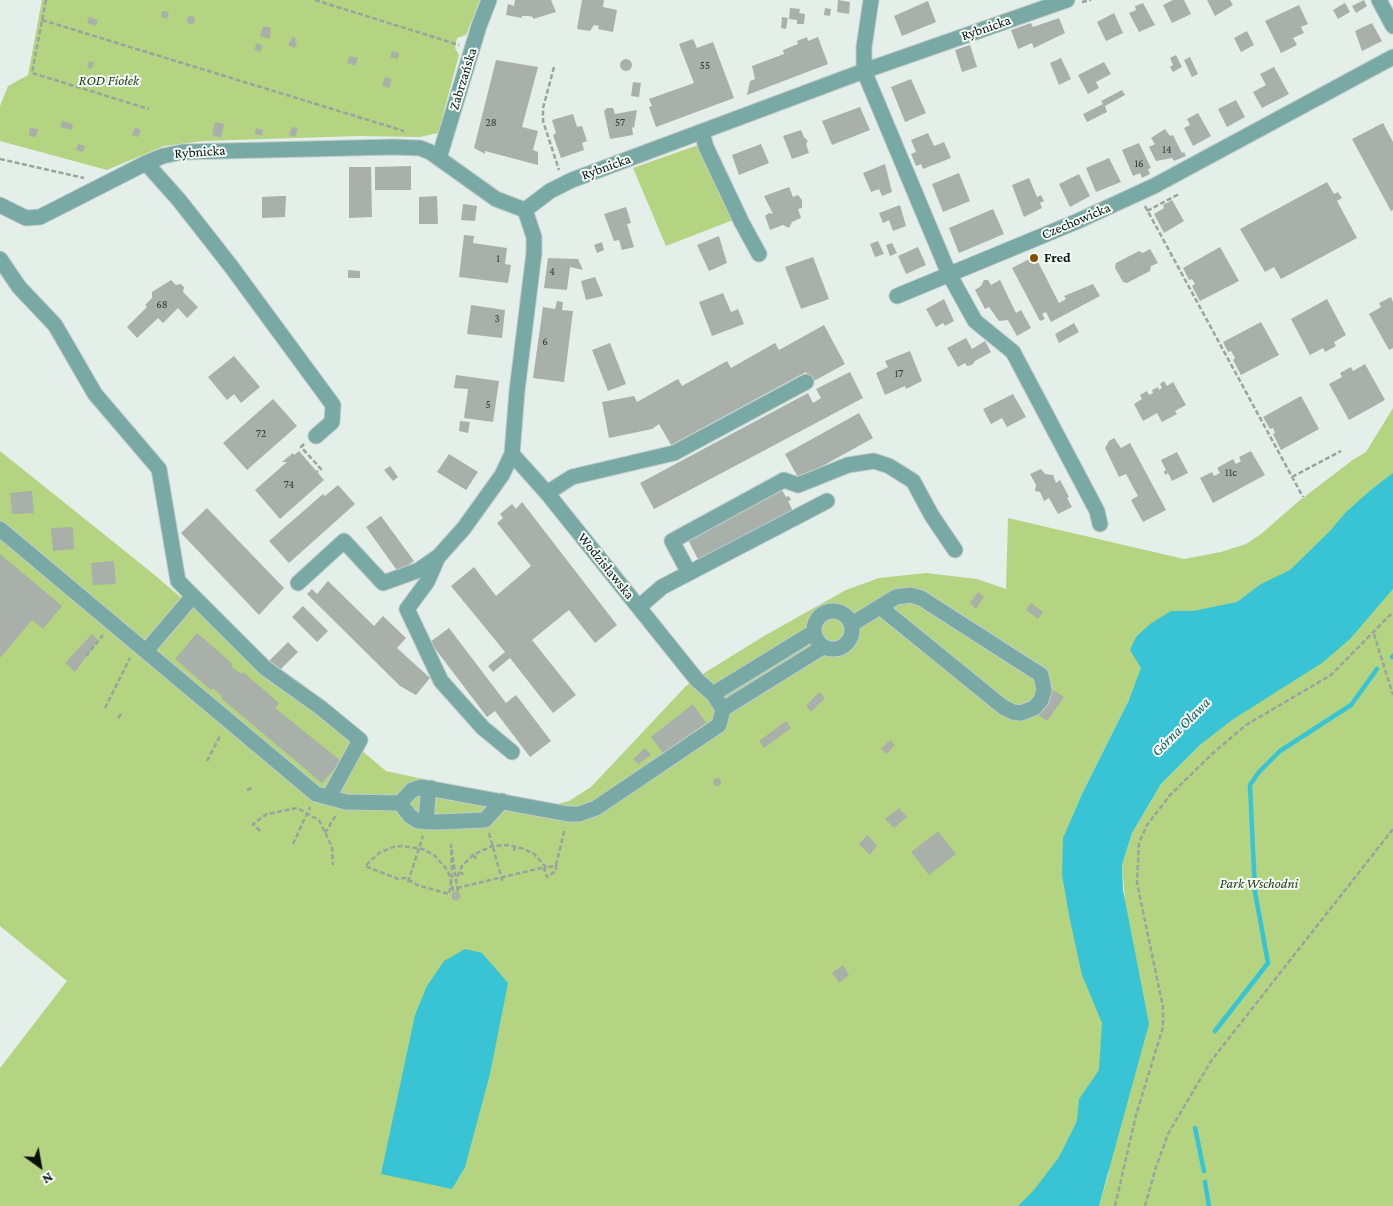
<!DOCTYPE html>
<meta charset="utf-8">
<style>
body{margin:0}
#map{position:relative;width:1393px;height:1206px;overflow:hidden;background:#e4efea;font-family:"Crimson Pro",serif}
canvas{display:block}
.north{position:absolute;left:15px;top:1141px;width:50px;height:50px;-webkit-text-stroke:4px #f2fcf7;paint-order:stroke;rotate:148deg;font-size:14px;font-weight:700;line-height:20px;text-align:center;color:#0c100e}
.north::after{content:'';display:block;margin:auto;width:18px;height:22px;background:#0c100e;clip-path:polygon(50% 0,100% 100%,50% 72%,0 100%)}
</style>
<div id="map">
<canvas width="1393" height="1206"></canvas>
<div class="north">N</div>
</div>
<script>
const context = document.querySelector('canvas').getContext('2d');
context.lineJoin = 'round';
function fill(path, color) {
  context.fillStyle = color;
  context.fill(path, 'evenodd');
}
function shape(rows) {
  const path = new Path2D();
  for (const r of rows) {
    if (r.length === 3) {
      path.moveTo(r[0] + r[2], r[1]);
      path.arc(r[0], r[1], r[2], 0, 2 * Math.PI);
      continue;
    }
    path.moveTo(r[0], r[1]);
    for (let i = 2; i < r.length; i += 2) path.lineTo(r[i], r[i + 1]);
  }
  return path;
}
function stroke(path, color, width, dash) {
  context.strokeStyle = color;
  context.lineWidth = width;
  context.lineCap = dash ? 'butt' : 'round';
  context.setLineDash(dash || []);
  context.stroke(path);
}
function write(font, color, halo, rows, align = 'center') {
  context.font = font + ' "Crimson Pro",serif';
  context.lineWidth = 4;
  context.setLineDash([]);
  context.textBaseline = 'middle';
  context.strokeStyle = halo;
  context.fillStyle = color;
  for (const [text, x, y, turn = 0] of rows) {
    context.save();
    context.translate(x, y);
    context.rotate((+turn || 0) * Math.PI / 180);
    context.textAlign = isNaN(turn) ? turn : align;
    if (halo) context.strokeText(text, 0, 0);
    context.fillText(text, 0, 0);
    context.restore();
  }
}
fill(shape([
 [42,0,480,0,466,35,457,38,455,48,459,55,438,133,420,137,358,136,203,141,164,146,107,170,0,141,0,106,8,86,28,75],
 [698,145,733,220,666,246,633,168],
 [1393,408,1393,535,1129,700,1082,794,1063,839,1123,991,1076,1206,0,1206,0,1068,67,981,0,926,0,451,151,572,386,771,549,806,569,801,591,787,686,686,690,683,691,685,701,675,764,636,846,590,879,578,926,573,977,579,1006,589,1008,518,1184,559,1221,552,1246,544,1261,534,1299,501,1354,459,1366,452],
 [1393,553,1393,1206,1099,1206,1109,1172,1125,901,1122,865,1132,833,1161,784]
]), '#b4d482');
fill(shape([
 [1393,473,1393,589,1350,639,1322,663,1232,720,1201,744,1161,784,1132,833,1122,865,1123,890,1149,1024,1099,1206,1018,1206,1034,1190,1059,1157,1077,1121,1079,1099,1099,1070,1102,1023,1082,975,1070,920,1062,875,1063,838,1082,794,1129,700,1141,668,1130,650,1136,637,1150,624,1171,611,1193,611,1237,602,1261,584,1290,570,1330,531,1346,512,1372,489],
 [465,949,482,953,508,983,490,1074,465,1167,452,1189,381,1174,415,1015,427,986,444,961]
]), '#39c4d6');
stroke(shape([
 [1392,657,1393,656],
 [1215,1031,1268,963,1255,892,1250,785,1259,772,1280,751,1351,705,1377,669],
 [1195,1128,1204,1171],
 [1205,1182,1209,1206]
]), '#39c4d6', 4.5);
fill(shape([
 [515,0,551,0,556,12,533,19,533,17,528,16,522,16,522,18,506,15,508,4,514,6],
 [582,0,604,0,603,7,617,10,613,32,598,29,599,26,594,25,590,31,577,29],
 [838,0,850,2,849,14,837,12],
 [1173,0,1184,0,1191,14,1172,23,1163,5],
 [1207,0,1230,0,1233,5,1215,16],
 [1364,0,1367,6,1356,13,1352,6],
 [928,1,936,22,902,36,894,16],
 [1143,3,1155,25,1139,32,1129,13,1136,10,1135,6],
 [1345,3,1350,12,1338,19,1333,10],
 [1299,5,1308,24,1301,27,1304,33,1293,38,1297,45,1281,53,1265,21],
 [790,8,800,9,799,13,805,14,804,24,797,24,797,20,789,19],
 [825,8,831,9,830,16,824,15],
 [162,11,169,12,167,19,161,17],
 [1114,13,1123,33,1106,41,1097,22],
 [191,20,4],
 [89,17,98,20,96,26,87,23],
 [782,17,788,18,786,29,781,28],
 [1059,18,1065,33,1034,48,1032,43,1018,49,1011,30,1031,23,1033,27],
 [1372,23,1382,41,1362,51,1355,31],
 [263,26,271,28,270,39,260,36],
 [1247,31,1254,45,1241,52,1234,38],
 [292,37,296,38,295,41,297,42,295,48,288,45],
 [807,37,808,41,818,37,828,64,747,95,750,81,755,79,752,66,784,54,783,50,798,44,797,41],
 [693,39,697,48,713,42,734,98,656,127,649,107,652,106,649,99,694,83,679,44],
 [257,43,263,46,260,52,254,50],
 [970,45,977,67,962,72,955,50],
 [392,51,399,53,398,59,390,57],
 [1176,55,1182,67,1173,72,1170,67,1173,65,1170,58],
 [349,56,358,58,355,66,347,63],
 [1190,57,1198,74,1192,77,1184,60],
 [1061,58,1071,79,1059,85,1050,63],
 [626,65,6],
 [496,60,538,67,522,127,538,131,533,150,538,152,538,165,485,151,485,154,474,148],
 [89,61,94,62,92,69,87,68],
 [1104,62,1111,74,1096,82,1099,88,1088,94,1078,75],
 [1274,67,1289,94,1262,108,1253,92,1266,85,1260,74],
 [385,77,392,79,389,88,382,86],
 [911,79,926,113,905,122,891,87],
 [633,82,641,83,639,97,631,96],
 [1122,90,1125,95,1105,106,1107,112,1087,122,1083,114,1103,104,1101,101],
 [1236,100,1245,117,1227,127,1218,109],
 [860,107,870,130,832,145,822,121],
 [607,108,613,108,615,114,637,110,634,128,632,127,633,135,610,139,604,111],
 [1198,113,1211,136,1193,146,1184,128,1190,125,1187,119],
 [573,114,577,127,582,126,587,141,582,143,584,150,561,158,553,135,556,133,552,120],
 [62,121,73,124,72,130,60,127],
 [215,122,224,124,221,138,212,135],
 [1383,123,1393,142,1393,210,1391,211,1352,139],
 [135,127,141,130,138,137,132,135],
 [292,127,298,128,295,137,289,135],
 [30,128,38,129,36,137,29,136],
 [256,128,263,130,262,136,255,134],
 [1165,129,1170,136,1173,135,1182,153,1184,152,1186,156,1174,161,1172,158,1156,161,1149,147,1155,144,1151,138],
 [801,130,804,137,808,141,806,144,809,153,792,159,783,136],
 [928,133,934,146,944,142,951,158,923,169,921,164,916,166,911,154,916,152,911,140],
 [1139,143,1151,168,1148,169,1150,174,1142,178,1140,173,1133,176,1122,150],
 [78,144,85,146,83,152,76,150],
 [761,144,769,163,739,175,732,155],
 [1109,158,1121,182,1096,192,1086,168],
 [885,164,892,192,882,196,879,189,871,192,863,173],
 [411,166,411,190,375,190,375,167],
 [349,167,371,167,372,217,349,218],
 [959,173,970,201,943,212,932,184],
 [1079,174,1090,196,1070,207,1059,184],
 [1029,178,1037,197,1041,195,1044,201,1040,203,1042,208,1024,217,1012,185],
 [1327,182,1334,194,1338,192,1342,198,1337,201,1357,238,1281,279,1274,267,1265,272,1240,229],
 [789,187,793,197,798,195,802,200,802,208,798,209,801,218,792,222,789,228,783,225,770,230,765,216,769,213,773,214,764,196],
 [280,196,286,196,285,217,262,218,262,197],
 [437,196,438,224,419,224,419,197],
 [1172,200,1184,221,1164,233,1154,214,1164,208,1163,205],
 [463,204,477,206,475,221,461,220],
 [900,205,906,226,893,231,889,220,883,223,879,213],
 [626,207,631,223,627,224,634,247,622,250,619,240,614,241,604,214],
 [993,209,1004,234,959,253,949,228],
 [464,235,474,236,473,243,507,248,505,264,511,265,508,283,459,277],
 [719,236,727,263,709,271,697,245],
 [878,241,884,254,875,257,870,244],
 [602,242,604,250,597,253,594,245],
 [892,243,897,253,890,256,886,245],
 [918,247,926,265,906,274,898,256],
 [1220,247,1239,281,1200,301,1192,286,1195,284,1192,279,1189,280,1183,268],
 [1150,249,1158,263,1151,266,1150,271,1127,283,1123,282,1115,268,1116,263,1139,251,1143,253],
 [1035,256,1059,303,1066,299,1064,296,1093,284,1100,296,1051,322,1046,312,1042,314,1045,319,1040,321,1012,268],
 [813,257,829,299,801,309,785,267],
 [548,258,578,259,583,270,570,267,567,290,544,288],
 [348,270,360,271,360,278,348,278],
 [595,277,603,296,586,300,581,281],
 [171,280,176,285,181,284,184,287,183,292,198,307,187,318,178,308,163,323,158,318,137,338,127,327,147,307,145,305,152,298,152,292],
 [984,280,988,280,991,285,1000,280,1016,313,1021,310,1031,328,1017,336,1008,320,999,321,989,307,985,309,975,290,981,286],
 [723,293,731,312,738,309,744,324,712,336,699,302],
 [1391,297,1393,302,1393,348,1389,350,1369,314,1381,307,1379,303],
 [944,299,954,321,945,326,943,323,936,327,926,309],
 [1327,299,1346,335,1334,342,1336,346,1325,352,1323,348,1310,355,1291,319],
 [557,301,563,302,562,310,573,311,564,382,533,378,543,307,555,309],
 [471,305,505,310,502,338,467,334],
 [1261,322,1279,355,1241,375,1233,360,1235,358,1231,351,1228,352,1223,342],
 [1074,323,1079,332,1059,343,1055,334],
 [824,325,845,364,812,382,806,372,671,445,659,424,652,429,609,438,602,402,634,396,637,402,678,379,682,386,727,361,731,368,775,343,779,350],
 [966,338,972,349,985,341,991,352,975,361,972,365,967,366,965,363,958,367,947,348],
 [610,343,626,384,608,391,592,350],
 [910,351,922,381,906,389,905,386,885,395,876,373,888,367,885,361],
 [234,356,260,387,241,403,234,394,227,400,208,377],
 [1365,364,1385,400,1349,420,1329,384,1342,377,1340,373,1351,367,1353,371],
 [850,372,863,398,654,509,640,483,808,393,813,403,821,398,816,389],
 [456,375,499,381,493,422,464,418,468,389,454,388],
 [1164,381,1167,386,1173,382,1186,405,1175,411,1177,414,1162,422,1157,413,1143,421,1134,404,1142,399,1140,395,1147,391,1149,395,1153,393,1152,390,1158,387,1159,390,1162,388,1160,384],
 [1013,394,1026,417,1007,427,1002,418,991,424,983,409],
 [1301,396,1319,429,1281,450,1273,434,1275,433,1273,428,1270,429,1263,417],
 [273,399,297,426,247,470,223,443],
 [859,413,873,438,799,479,785,454],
 [460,421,470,422,468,433,459,431],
 [1114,438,1121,448,1130,443,1166,510,1143,522,1131,500,1138,496,1126,474,1119,477,1105,448,1109,441],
 [299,451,324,480,280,519,255,490,287,462,282,462,293,453,294,455],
 [1251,451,1265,475,1213,503,1200,478,1212,472,1214,476,1220,473,1217,468,1233,459,1236,464,1241,461,1239,457],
 [1177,452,1188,473,1172,481,1168,473,1165,475,1164,471,1166,470,1161,460],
 [449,454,478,472,466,490,437,472],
 [390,466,398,477,393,481,384,470],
 [1041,469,1045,474,1053,475,1056,483,1060,480,1069,497,1067,498,1072,507,1058,514,1049,498,1044,501,1040,492,1035,491,1036,485,1030,474],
 [338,485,355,504,289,563,269,541,323,494,325,496],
 [782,490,786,497,789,496,791,500,788,501,794,513,700,563,688,540],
 [32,491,34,513,12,514,10,493],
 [522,502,617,625,595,643,569,610,532,640,576,695,553,713,510,658,493,672,488,666,505,652,451,586,474,567,496,596,531,566,497,523,503,518,500,514,512,504,516,509],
 [207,508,284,588,259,615,181,533],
 [381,516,414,561,398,572,366,527],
 [73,527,74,549,53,551,51,528],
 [0,554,62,606,43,629,32,620,0,658],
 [114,561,116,584,93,585,91,563],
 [328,581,374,626,383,616,406,638,397,648,430,678,416,695,400,686,307,594,312,589,317,594],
 [978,592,984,597,976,609,970,603],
 [1031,603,1043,612,1038,619,1026,610],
 [303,606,328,631,317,642,292,617],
 [449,628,506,703,516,695,551,741,530,757,495,711,487,717,430,642],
 [197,633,233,664,231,666,241,674,243,672,279,703,275,708,341,761,322,783,221,698,222,696,213,688,211,690,175,659],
 [92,634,98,640,75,672,65,663],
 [288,642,298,652,279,671,269,661],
 [1053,690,1064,697,1047,721,1038,715],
 [819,692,825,698,811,712,806,706],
 [693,704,706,723,663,753,651,737],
 [786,721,791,728,764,748,759,741],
 [890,740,895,745,886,754,881,749],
 [645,748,651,755,638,764,633,759],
 [717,782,4],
 [899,808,907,817,894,828,885,819],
 [938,831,956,854,929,875,911,852],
 [867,835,877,845,870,855,859,844],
 [456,896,4.5],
 [843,965,849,975,839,983,832,973]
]), '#a8b0a9');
const minor = shape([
 [871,0,864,47,864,71,949,274,975,321,1013,352,1097,511,1100,524],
 [1379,0,1393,26],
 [702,132,706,147,741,221,759,254],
 [439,158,479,26,489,0],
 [146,163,179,200,230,265,333,405,332,422,316,436],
 [0,205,26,218,40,217,146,163,163,156,182,152,393,147,420,148,430,152,496,199,525,210,550,191,572,180,864,71,1067,0],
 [0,259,19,287,55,325,95,394,159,469,178,581,193,596,146,651],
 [897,296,1078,221,1154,186,1393,57],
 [547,493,572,477,674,453,806,382],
 [0,529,316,794,346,802,400,803,412,790,422,787,568,814,579,814,596,808,719,725,723,709,713,694,697,680,547,493,512,454],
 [438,557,427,582,407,609,441,681,483,728,512,752],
 [689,573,672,541,784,480,798,485,848,465,874,461,889,466,913,481,932,516,955,550],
 [298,583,344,541,383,583,419,570,439,556,464,528,502,475,512,454,517,391,534,253,534,237,525,210],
 [193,596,265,668,321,708,360,740,329,797],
 [639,607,662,587,827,501],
 [833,630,19],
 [852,624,896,597,910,595,921,598,1041,675,1044,690,1041,700,1034,708,1021,713,1013,712,1003,707,880,607],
 [713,694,814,632],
 [723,709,823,647],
 [400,803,410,816,418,821,437,822,485,820,502,801],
 [426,822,428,796,431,788]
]);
stroke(minor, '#c1cbc7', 17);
stroke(shape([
 [46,0,32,73,149,109],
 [315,0,459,45],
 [1082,2,1091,0],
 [42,20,404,131],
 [554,67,543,108,543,121,559,170],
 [0,159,84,178],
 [1145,206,1303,497],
 [1147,211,1179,194],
 [304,444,301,447,321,469,317,472],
 [1292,477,1341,451],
 [1374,634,1393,695],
 [86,656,103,635],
 [105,708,130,658],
 [118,718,121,714],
 [207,761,221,734],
 [247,790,252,788],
 [260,831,253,824,267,814,297,808,319,820,332,847,333,865],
 [325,833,336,815],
 [489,833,503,883],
 [293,844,310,807],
 [514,851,515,846],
 [473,855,477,860],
 [556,865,565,828],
 [556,865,556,871,547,877,544,869,556,865],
 [459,872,465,875],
 [408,882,423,836],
 [457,888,541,868,544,869],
 [453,891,452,885,451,881,448,872,445,867,435,856,423,849,402,846,393,847,379,853,365,866,398,879,406,878,417,885,449,894,450,889,451,881,452,877,451,845,456,880],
 [458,891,456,880,462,866,473,855,492,846,509,845,524,849,534,854,547,868],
 [1115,1206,1136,1115,1163,1027,1163,1007,1137,883,1139,843,1147,825,1171,794,1213,753,1246,725,1331,675,1393,612],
 [1145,1206,1156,1167,1168,1134,1211,1061,1393,829]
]), '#9aa39f', 2.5, [5, 2.5]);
stroke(minor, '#78a9a4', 15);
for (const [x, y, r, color] of [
 [1034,258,5,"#864d00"]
]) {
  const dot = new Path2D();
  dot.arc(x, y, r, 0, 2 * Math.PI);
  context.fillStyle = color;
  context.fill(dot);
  stroke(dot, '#f2fcf7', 2);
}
write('11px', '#333835', null, [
 ["55",705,66],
 ["28",491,123],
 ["57",620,123],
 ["14",1167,150],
 ["16",1139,164],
 ["1",498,259],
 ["4",552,272],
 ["68",162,305],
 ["3",497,319],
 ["6",545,342],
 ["17",899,374],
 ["5",488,405],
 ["72",261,434],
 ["11c",1231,473],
 ["74",289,485]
]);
write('14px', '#0c100e', '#f2fcf7', [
 ["Rybnicka",986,28,-19],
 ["Zabrzańska",463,79,-73],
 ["Rybnicka",200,152,-4],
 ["Rybnicka",606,167,-20],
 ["Czechowicka",1076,221,-23],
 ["Wodzisławska",606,566,51]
]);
write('italic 14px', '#2d3a16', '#f2fcf7', [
 ["ROD Fiołek",109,81],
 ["Park Wschodni",1259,884]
]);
write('bold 14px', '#0c100e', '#f2fcf7', [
 ["Fred",1044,258]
], 'left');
write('italic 15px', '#20575f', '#f2fcf7', [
 ["Górna Oława",1181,727,-45]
]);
</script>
